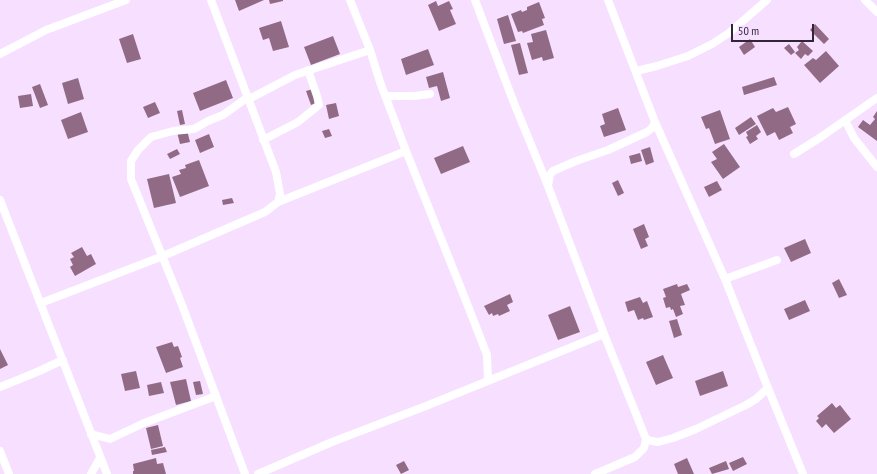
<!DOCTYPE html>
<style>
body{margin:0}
#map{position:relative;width:877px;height:474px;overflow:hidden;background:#f7dfff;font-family:"PT Sans Narrow",sans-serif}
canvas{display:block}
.scale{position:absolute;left:731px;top:24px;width:83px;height:18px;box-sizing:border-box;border:2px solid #322635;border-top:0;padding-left:5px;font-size:12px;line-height:14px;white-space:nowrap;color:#322635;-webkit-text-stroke:3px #f7dfff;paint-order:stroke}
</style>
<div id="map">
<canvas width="877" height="474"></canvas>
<div class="scale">50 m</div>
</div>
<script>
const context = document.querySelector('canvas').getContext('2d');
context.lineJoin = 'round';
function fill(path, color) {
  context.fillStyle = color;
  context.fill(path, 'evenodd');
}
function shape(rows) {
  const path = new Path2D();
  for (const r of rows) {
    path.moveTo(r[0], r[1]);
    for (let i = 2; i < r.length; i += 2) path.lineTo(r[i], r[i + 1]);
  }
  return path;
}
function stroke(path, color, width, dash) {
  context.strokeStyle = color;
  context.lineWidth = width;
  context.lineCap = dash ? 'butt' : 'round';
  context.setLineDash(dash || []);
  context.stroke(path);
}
fill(shape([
 [235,0,264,0,239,11],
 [269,0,283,0,283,1,270,4],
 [436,1,438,6,449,1,453,9,450,10,456,24,439,31,428,5],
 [539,2,545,18,542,19,544,25,523,33,522,31,518,32,511,14,521,10,522,12,527,10,527,7],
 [508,15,516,41,504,44,497,19],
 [281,21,289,47,273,51,269,38,263,40,259,28],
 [815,24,829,39,824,44,810,30],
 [546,30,554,58,543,61,542,57,532,60,527,43,533,42,531,34],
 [133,34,141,59,127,63,119,39],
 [333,36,340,54,311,65,304,47],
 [750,39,755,47,744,55,739,47],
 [802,41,813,51,808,56,805,54,801,59,795,53,799,50,797,47],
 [520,43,528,73,519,75,511,45],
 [789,44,795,52,791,55,784,48],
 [428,49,434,65,406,75,401,59],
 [826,51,839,66,820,83,804,65,813,58,816,60],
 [443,72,450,98,441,101,437,86,429,88,426,77],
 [774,77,777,85,744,95,742,87],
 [78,78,84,99,68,104,62,83],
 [226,80,233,98,200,111,193,93],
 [40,84,48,105,40,108,32,87],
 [313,89,318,102,311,105,306,91],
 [31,94,33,106,20,108,18,96],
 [155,102,160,113,148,118,143,107],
 [336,103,339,116,329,119,326,105],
 [788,107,796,124,790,127,793,133,779,140,775,132,767,136,757,116,773,108,776,112],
 [618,108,626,130,604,137,600,126,605,124,602,114],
 [182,110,185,124,180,125,177,111],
 [720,110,730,139,715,144,709,128,706,129,701,117],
 [877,111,877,141,858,127,863,120,870,125,875,119,873,117],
 [81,112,88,132,68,139,61,120],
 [751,117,756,124,739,135,735,128],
 [757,125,761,132,756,136,758,139,750,144,746,137,748,136,746,132],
 [329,129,332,136,325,138,322,131],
 [187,130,190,142,180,144,177,132],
 [209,134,214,147,200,153,195,140],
 [724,144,740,167,723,179,711,162,717,159,712,152],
 [463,146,470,162,441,174,434,158],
 [650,147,654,162,646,165,641,150],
 [177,149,180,154,170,159,167,154],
 [640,153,642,161,631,164,629,156],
 [199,160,209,186,180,197,172,177,181,174,179,170,186,168,185,165],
 [169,174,176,203,154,208,147,179],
 [618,180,624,193,618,196,612,183],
 [717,181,722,190,709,197,704,187],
 [232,198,234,203,223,205,222,200],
 [644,224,649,237,645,239,648,246,641,249,633,229],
 [805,239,811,253,791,262,784,248],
 [82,247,87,256,91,254,96,264,75,276,70,267,73,265,70,259,74,257,71,253],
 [839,279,847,295,839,298,832,283],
 [677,284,678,287,687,284,690,290,681,294,685,305,680,306,683,314,676,317,673,309,671,310,670,307,666,308,663,298,666,297,663,289],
 [510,294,513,302,507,305,510,311,499,316,498,314,493,316,492,313,489,315,484,306],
 [640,297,643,303,647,301,653,317,644,320,643,318,638,320,634,310,628,312,625,302],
 [805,300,810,311,789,320,784,309],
 [570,306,580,332,558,340,548,315],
 [677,319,682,335,674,338,669,321],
 [172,342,174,347,178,346,182,357,180,358,183,367,166,373,156,347],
 [0,349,8,365,0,369],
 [663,355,673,378,656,385,646,362],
 [136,371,140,388,125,391,121,374],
 [723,371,728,386,700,396,695,381],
 [186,379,191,401,176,405,170,382],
 [200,381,203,394,196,395,193,382],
 [161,382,164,393,149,396,147,385],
 [832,403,836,408,840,405,851,419,834,433,826,424,822,428,816,421,819,418,817,416],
 [158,425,163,446,151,449,146,428],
 [165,447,167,452,152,455,151,450],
 [743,457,747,464,733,471,729,463],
 [156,458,157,464,163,463,166,474,133,474,133,471,134,471,133,464],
 [687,458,694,474,678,474,674,464],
 [404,461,409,470,401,474,396,465],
 [726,461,729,469,712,474,709,468]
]), '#916b85');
stroke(shape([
 [350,0,370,50,380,82,406,151,468,306,487,355,488,380],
 [475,0,514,103,548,186],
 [608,0,655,122,725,279,768,388,803,474],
 [865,0,877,12],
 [0,54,46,30,126,0],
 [636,71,657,66,688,56,712,44,729,33,767,0],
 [386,96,414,96,430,94],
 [249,99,295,75,370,50],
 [845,120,854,138,877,167],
 [655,122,652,128,647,132,608,150,576,161,553,171,550,175,548,186,604,334,646,439,652,441,658,442,673,438,696,429,746,405,756,399,768,388],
 [263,140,298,122,319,105,317,96,308,70],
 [794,154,821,137,877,98],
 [0,200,107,474],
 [278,202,406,151],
 [725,279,777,260],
 [41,303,163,256,265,212,278,202,280,194,276,172,211,0],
 [0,387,37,372,63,360],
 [91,434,110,439,144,423,216,396],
 [0,451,9,474],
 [91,474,100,458],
 [245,474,182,305,131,179,131,161,138,150,151,137,173,131,194,129,208,121,223,115,248,97],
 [258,474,332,442,426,406,604,334],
 [595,474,635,457,644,448,646,439]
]), '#fff', 8);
</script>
